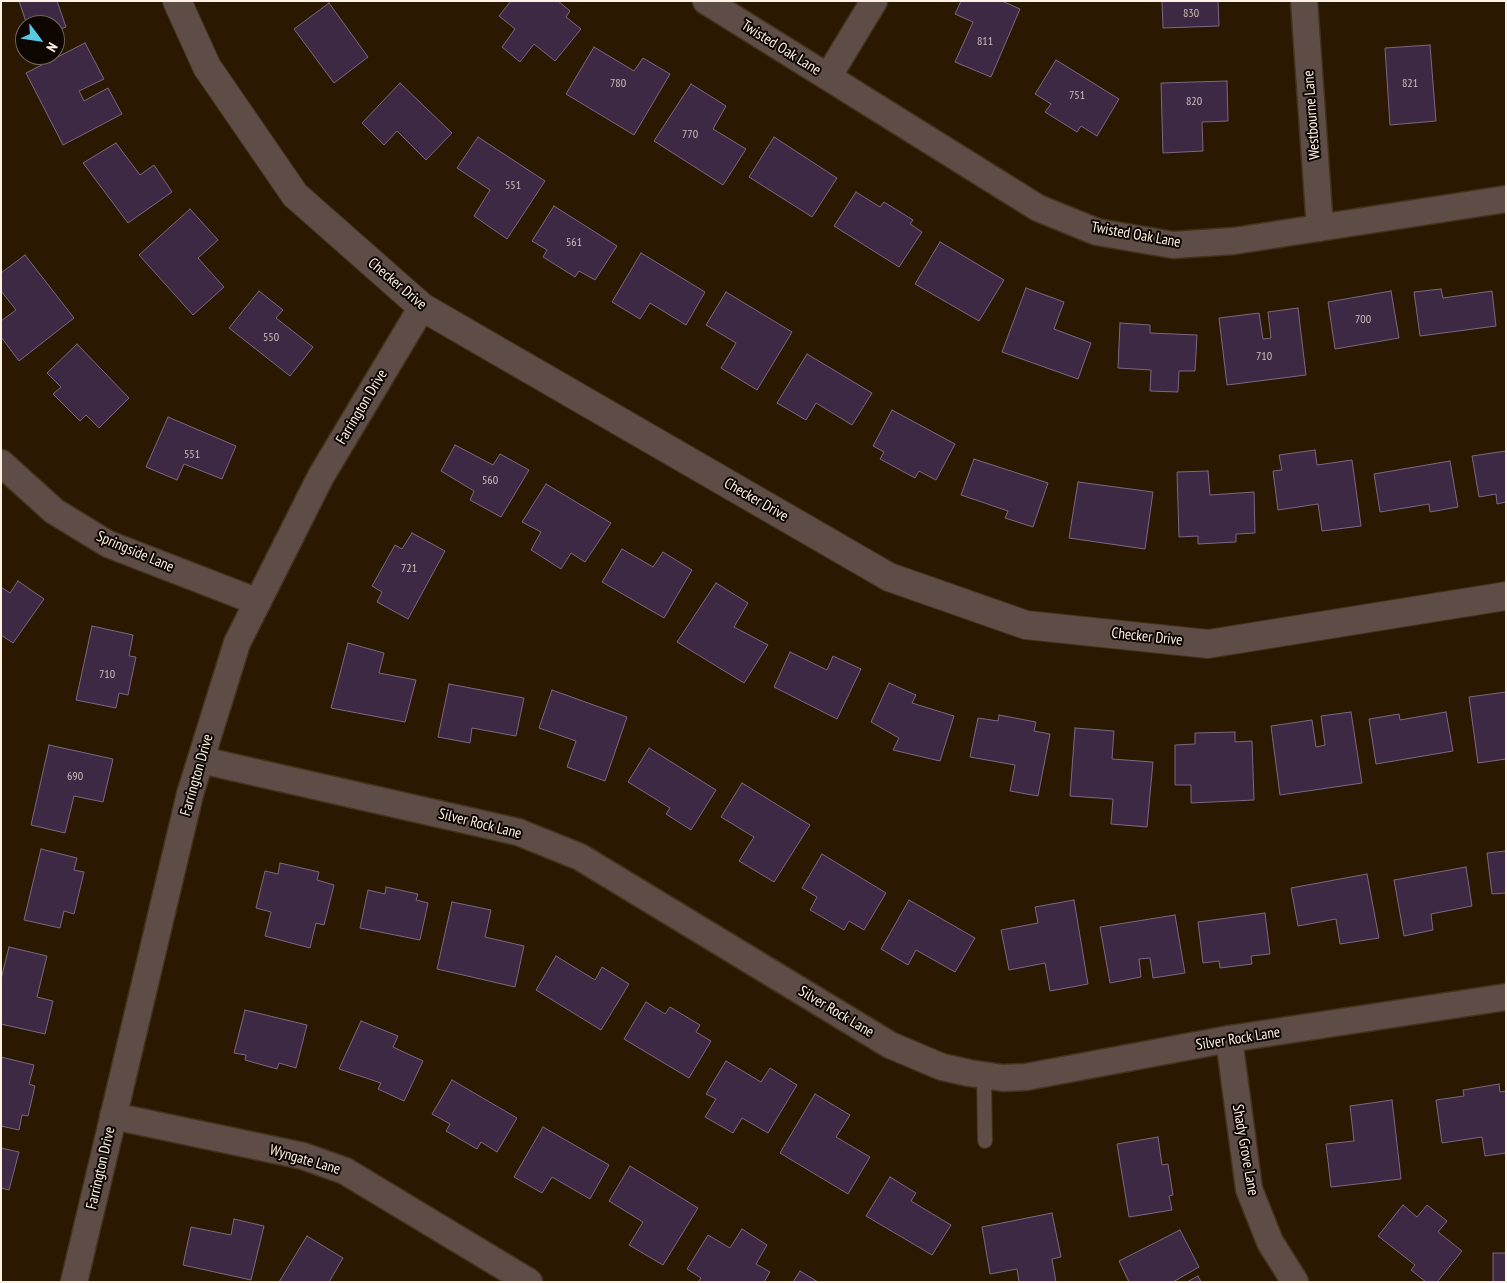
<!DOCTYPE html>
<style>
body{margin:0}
#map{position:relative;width:1507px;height:1283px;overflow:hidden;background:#2b1801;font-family:"PT Sans Narrow",sans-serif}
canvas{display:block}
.frame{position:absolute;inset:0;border:2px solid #fff1e3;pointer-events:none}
.north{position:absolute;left:15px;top:15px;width:50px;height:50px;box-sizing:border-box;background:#0d0601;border:1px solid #6e645b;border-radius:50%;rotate:121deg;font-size:14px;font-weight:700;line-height:20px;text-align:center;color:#fff1e3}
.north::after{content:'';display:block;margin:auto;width:18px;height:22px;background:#58c9e3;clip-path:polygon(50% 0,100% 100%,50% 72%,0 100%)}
</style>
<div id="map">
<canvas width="1507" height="1283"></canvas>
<div class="frame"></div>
<div class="north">N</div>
</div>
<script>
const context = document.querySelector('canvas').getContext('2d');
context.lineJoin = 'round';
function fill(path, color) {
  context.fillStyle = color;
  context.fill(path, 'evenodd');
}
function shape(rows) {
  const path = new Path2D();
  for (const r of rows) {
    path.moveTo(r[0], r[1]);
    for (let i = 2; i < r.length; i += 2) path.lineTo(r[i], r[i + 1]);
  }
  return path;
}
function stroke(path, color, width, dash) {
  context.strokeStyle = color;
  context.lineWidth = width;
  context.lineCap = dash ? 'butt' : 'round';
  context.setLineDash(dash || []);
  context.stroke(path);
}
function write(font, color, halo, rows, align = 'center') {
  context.font = font + ' "PT Sans Narrow",sans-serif';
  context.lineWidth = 4;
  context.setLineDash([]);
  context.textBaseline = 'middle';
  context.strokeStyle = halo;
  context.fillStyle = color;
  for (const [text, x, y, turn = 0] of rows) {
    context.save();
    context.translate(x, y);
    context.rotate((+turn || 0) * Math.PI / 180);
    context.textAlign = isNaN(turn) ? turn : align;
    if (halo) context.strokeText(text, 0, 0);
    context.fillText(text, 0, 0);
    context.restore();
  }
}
const building = shape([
 [19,1,57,1,66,27,55,31,55,25,27,25,19,1],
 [511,1,558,1,570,11,566,17,581,29,555,61,534,44,520,62,502,47,515,29,499,16,511,1],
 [961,1,1002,1,1020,9,991,77,955,62,973,22,955,14,961,1],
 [1162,1,1218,1,1219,26,1163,28,1162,1],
 [329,3,368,57,334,83,294,29,329,3],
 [85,43,104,79,79,91,84,101,108,88,122,114,63,145,26,73,85,43],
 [1430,45,1436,121,1390,125,1385,48,1430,45],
 [594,47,634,71,643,58,670,74,634,135,566,94,594,47],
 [1056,60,1119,99,1097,136,1081,126,1077,132,1045,112,1051,104,1035,94,1056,60],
 [1227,81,1228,121,1202,122,1203,151,1163,153,1161,83,1227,81],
 [400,83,452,133,426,160,397,131,384,145,362,123,400,83],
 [691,84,726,106,713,129,746,149,723,185,654,141,691,84],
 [478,137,545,181,507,239,474,216,490,190,457,168,478,137],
 [774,137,837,178,812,217,749,177,774,137],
 [116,143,140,175,154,165,172,192,128,223,83,163,116,143],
 [856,192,880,207,884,202,913,220,910,224,922,232,899,267,834,226,856,192],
 [554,206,617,246,595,280,579,271,575,277,543,257,547,250,532,241,554,206],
 [190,209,218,240,198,258,224,287,193,315,139,255,190,209],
 [940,242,1004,280,979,321,915,284,940,242],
 [641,253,705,292,686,325,650,303,640,319,612,302,641,253],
 [25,255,74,318,19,361,1,337,1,321,16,310,1,291,1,273,25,255],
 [1026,288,1064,302,1054,329,1091,343,1078,379,1002,352,1026,288],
 [1441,289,1443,298,1492,291,1496,326,1420,336,1414,292,1441,289],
 [259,291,283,310,276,318,313,347,290,376,229,328,259,291],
 [1391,291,1399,338,1335,349,1328,302,1391,291],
 [726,292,792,332,757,390,721,368,736,343,706,325,726,292],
 [1298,308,1306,375,1227,385,1219,318,1259,313,1263,339,1271,338,1268,312,1298,308],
 [1120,323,1150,325,1150,333,1197,335,1195,371,1179,371,1178,392,1150,391,1151,370,1118,368,1120,323],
 [77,344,129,398,99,428,86,415,80,421,53,394,61,387,47,373,77,344],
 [807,354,872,393,852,425,816,403,806,420,777,403,807,354],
 [892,410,955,444,936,480,919,471,915,478,880,459,884,452,873,446,892,410],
 [168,417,236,446,222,479,184,464,177,480,146,467,168,417],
 [455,445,493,465,500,454,529,470,501,517,470,500,474,491,441,471,455,445],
 [1315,450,1317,465,1352,460,1361,526,1322,531,1318,504,1278,510,1273,471,1282,470,1279,455,1315,450],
 [1506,451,1506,502,1497,504,1496,494,1479,497,1472,456,1506,451],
 [974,459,1048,483,1033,527,1005,518,1008,511,961,495,974,459],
 [1450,461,1458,507,1430,512,1429,504,1380,512,1374,474,1450,461],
 [1208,471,1210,495,1254,492,1255,533,1236,534,1236,542,1198,544,1198,536,1179,537,1177,472,1208,471],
 [1078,482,1153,492,1145,549,1069,538,1078,482],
 [546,484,611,523,585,562,571,553,561,569,531,550,541,532,522,522,546,484],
 [412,533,445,551,408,619,377,602,382,592,372,586,395,545,402,549,412,533],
 [622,549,653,567,663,552,692,570,664,618,602,582,622,549],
 [18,581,44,599,13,643,1,635,1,587,10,593,18,581],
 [716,583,748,603,734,627,768,645,744,683,677,642,716,583],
 [92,626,133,635,129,656,136,657,128,695,119,693,116,708,76,700,92,626],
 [348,643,384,653,379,673,416,680,405,722,331,708,348,643],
 [790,652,827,670,833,656,861,669,837,719,774,687,790,652],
 [889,683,916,695,912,703,954,716,940,761,893,750,899,738,871,722,889,683],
 [449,684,524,698,516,736,472,728,470,743,438,737,449,684],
 [552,690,627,717,605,781,567,767,576,741,539,728,552,690],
 [1506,692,1506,759,1478,763,1469,697,1506,692],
 [1351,712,1362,783,1280,795,1271,726,1312,720,1316,747,1325,745,1321,716,1351,712],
 [1446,712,1453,751,1376,764,1369,719,1399,714,1400,720,1446,712],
 [999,715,1036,722,1034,731,1050,734,1038,796,1010,791,1015,765,970,757,978,718,998,721,999,715],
 [1075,728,1114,731,1112,759,1153,762,1147,827,1111,824,1113,799,1070,796,1075,728],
 [1235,732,1235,742,1252,741,1254,800,1191,803,1191,785,1175,785,1175,745,1195,744,1195,733,1235,732],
 [49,745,113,759,103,802,74,796,65,833,31,825,49,745],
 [649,748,716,790,691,830,666,814,670,808,628,782,649,748],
 [742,783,810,825,774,882,739,861,754,837,721,817,742,783],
 [41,849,77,858,74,870,84,872,74,914,64,911,60,928,24,920,41,849],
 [1506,851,1506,893,1492,894,1487,853,1506,851],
 [822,854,886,893,864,930,849,921,844,930,810,910,817,897,802,888,822,854],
 [280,863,319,872,317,880,334,885,324,925,316,923,310,948,265,936,271,912,256,908,265,871,278,874,280,863],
 [1466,867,1472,906,1431,914,1433,930,1404,936,1394,880,1466,867],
 [1367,874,1379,938,1340,944,1336,919,1298,926,1291,888,1367,874],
 [386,887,418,894,416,900,428,903,420,940,360,928,368,890,385,894,386,887],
 [909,900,975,938,955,972,916,950,908,965,881,949,909,900],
 [1074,900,1088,984,1050,991,1045,963,1009,970,1001,930,1038,923,1035,907,1074,900],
 [452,902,491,910,485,937,524,946,515,987,437,969,452,902],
 [1265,913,1270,954,1251,956,1252,964,1220,968,1219,961,1203,963,1198,922,1265,913],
 [1175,915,1185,973,1153,978,1150,958,1139,959,1141,977,1110,983,1100,927,1175,915],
 [9,947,47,956,37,997,53,1001,45,1034,1,1024,1,979,9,947],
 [556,956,595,980,602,967,629,984,601,1030,536,990,556,956],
 [646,1002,665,1014,670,1007,700,1025,696,1032,711,1041,689,1078,624,1039,646,1002],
 [245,1010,307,1025,296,1068,279,1063,277,1069,245,1060,246,1055,234,1053,245,1010],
 [361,1021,398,1036,393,1047,423,1061,404,1101,378,1089,381,1083,339,1069,361,1021],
 [1,1057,34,1065,29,1084,35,1086,28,1116,22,1115,19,1130,1,1126,1,1057],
 [726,1061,761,1082,770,1068,797,1085,768,1133,742,1118,733,1133,705,1117,716,1099,706,1094,726,1061],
 [452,1080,517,1118,497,1152,481,1142,477,1149,446,1131,450,1124,432,1114,452,1080],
 [1499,1084,1500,1092,1506,1091,1506,1153,1485,1156,1482,1137,1442,1143,1436,1100,1464,1096,1463,1090,1499,1084],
 [815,1094,850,1115,836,1137,870,1157,848,1194,780,1153,815,1094],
 [1392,1100,1401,1179,1331,1187,1326,1144,1354,1141,1350,1106,1392,1100],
 [543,1127,609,1165,590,1199,552,1177,542,1193,514,1177,543,1127],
 [1158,1137,1162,1165,1168,1164,1173,1195,1169,1196,1172,1210,1129,1217,1117,1144,1158,1137],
 [1,1148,19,1152,9,1190,1,1188,1,1148],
 [630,1166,698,1208,663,1265,629,1245,643,1222,609,1201,630,1166],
 [890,1177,916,1193,911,1201,951,1225,932,1255,866,1216,890,1177],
 [1403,1205,1417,1217,1427,1205,1447,1221,1438,1232,1462,1251,1437,1282,1426,1282,1411,1270,1415,1265,1378,1236,1403,1205],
 [1052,1213,1061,1257,1052,1259,1056,1282,1019,1282,1017,1269,990,1274,982,1227,1052,1213],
 [234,1219,264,1226,251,1280,183,1265,191,1227,231,1235,234,1219],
 [742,1229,767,1245,756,1264,770,1272,764,1282,698,1282,701,1278,687,1269,708,1235,730,1248,742,1229],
 [1180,1230,1199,1267,1173,1282,1129,1282,1119,1261,1180,1230],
 [307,1236,343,1258,329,1282,279,1282,307,1236],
 [1493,1253,1506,1253,1506,1282,1493,1282,1493,1253],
 [800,1271,818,1282,793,1282,800,1271],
 [1198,1276,1201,1282,1187,1282,1198,1276]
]);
fill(building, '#3e2944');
stroke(building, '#7c6782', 1);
const service = shape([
 [984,1075,985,1141]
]);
const minor = shape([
 [706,1,1038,208,1097,232,1173,245,1234,241,1506,199],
 [1304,1,1320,228],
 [828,77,874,1],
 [1,463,54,511,108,544,258,602],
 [201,760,518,832,580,857,890,1045,942,1067,969,1073,1003,1078,1026,1077,1229,1039,1506,997],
 [1229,1039,1249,1189,1270,1242,1295,1282],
 [113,1116,303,1156,345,1171,529,1282],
 [74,1282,190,794,237,643,321,476,422,307]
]);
const tertiary = shape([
 [177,1,207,67,295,195,422,307,889,577,1026,625,1208,644,1506,596]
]);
stroke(service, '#44321c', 16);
stroke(minor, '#44321c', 29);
stroke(tertiary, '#44321c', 30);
stroke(service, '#5d4d46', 14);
stroke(minor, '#5d4d46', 26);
stroke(tertiary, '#5d4d46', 28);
write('12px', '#cfbfbb', null, [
 ["830",1191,14],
 ["811",985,42],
 ["780",618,84],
 ["821",1410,84],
 ["751",1077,96],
 ["820",1194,102],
 ["770",690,135],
 ["551",513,186],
 ["561",574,243],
 ["700",1363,320],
 ["550",271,338],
 ["710",1264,357],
 ["551",192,455],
 ["560",490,481],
 ["721",409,569],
 ["710",107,675],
 ["690",75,777]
]);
write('15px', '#fff1e3', '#0d0601', [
 ["Twisted Oak Lane",781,48,32],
 ["Westbourne Lane",1312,115,-94],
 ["Twisted Oak Lane",1136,235,10],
 ["Checker Drive",397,284,40],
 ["Farrington Drive",362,407,-59],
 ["Checker Drive",756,500,30],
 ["Springside Lane",135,552,23],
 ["Checker Drive",1147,637,6],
 ["Farrington Drive",197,775,-74],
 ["Silver Rock Lane",480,824,14],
 ["Silver Rock Lane",836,1012,31],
 ["Silver Rock Lane",1238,1039,-9],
 ["Shady Grove Lane",1245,1150,80],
 ["Wyngate Lane",305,1160,16],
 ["Farrington Drive",101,1168,-77]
]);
</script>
